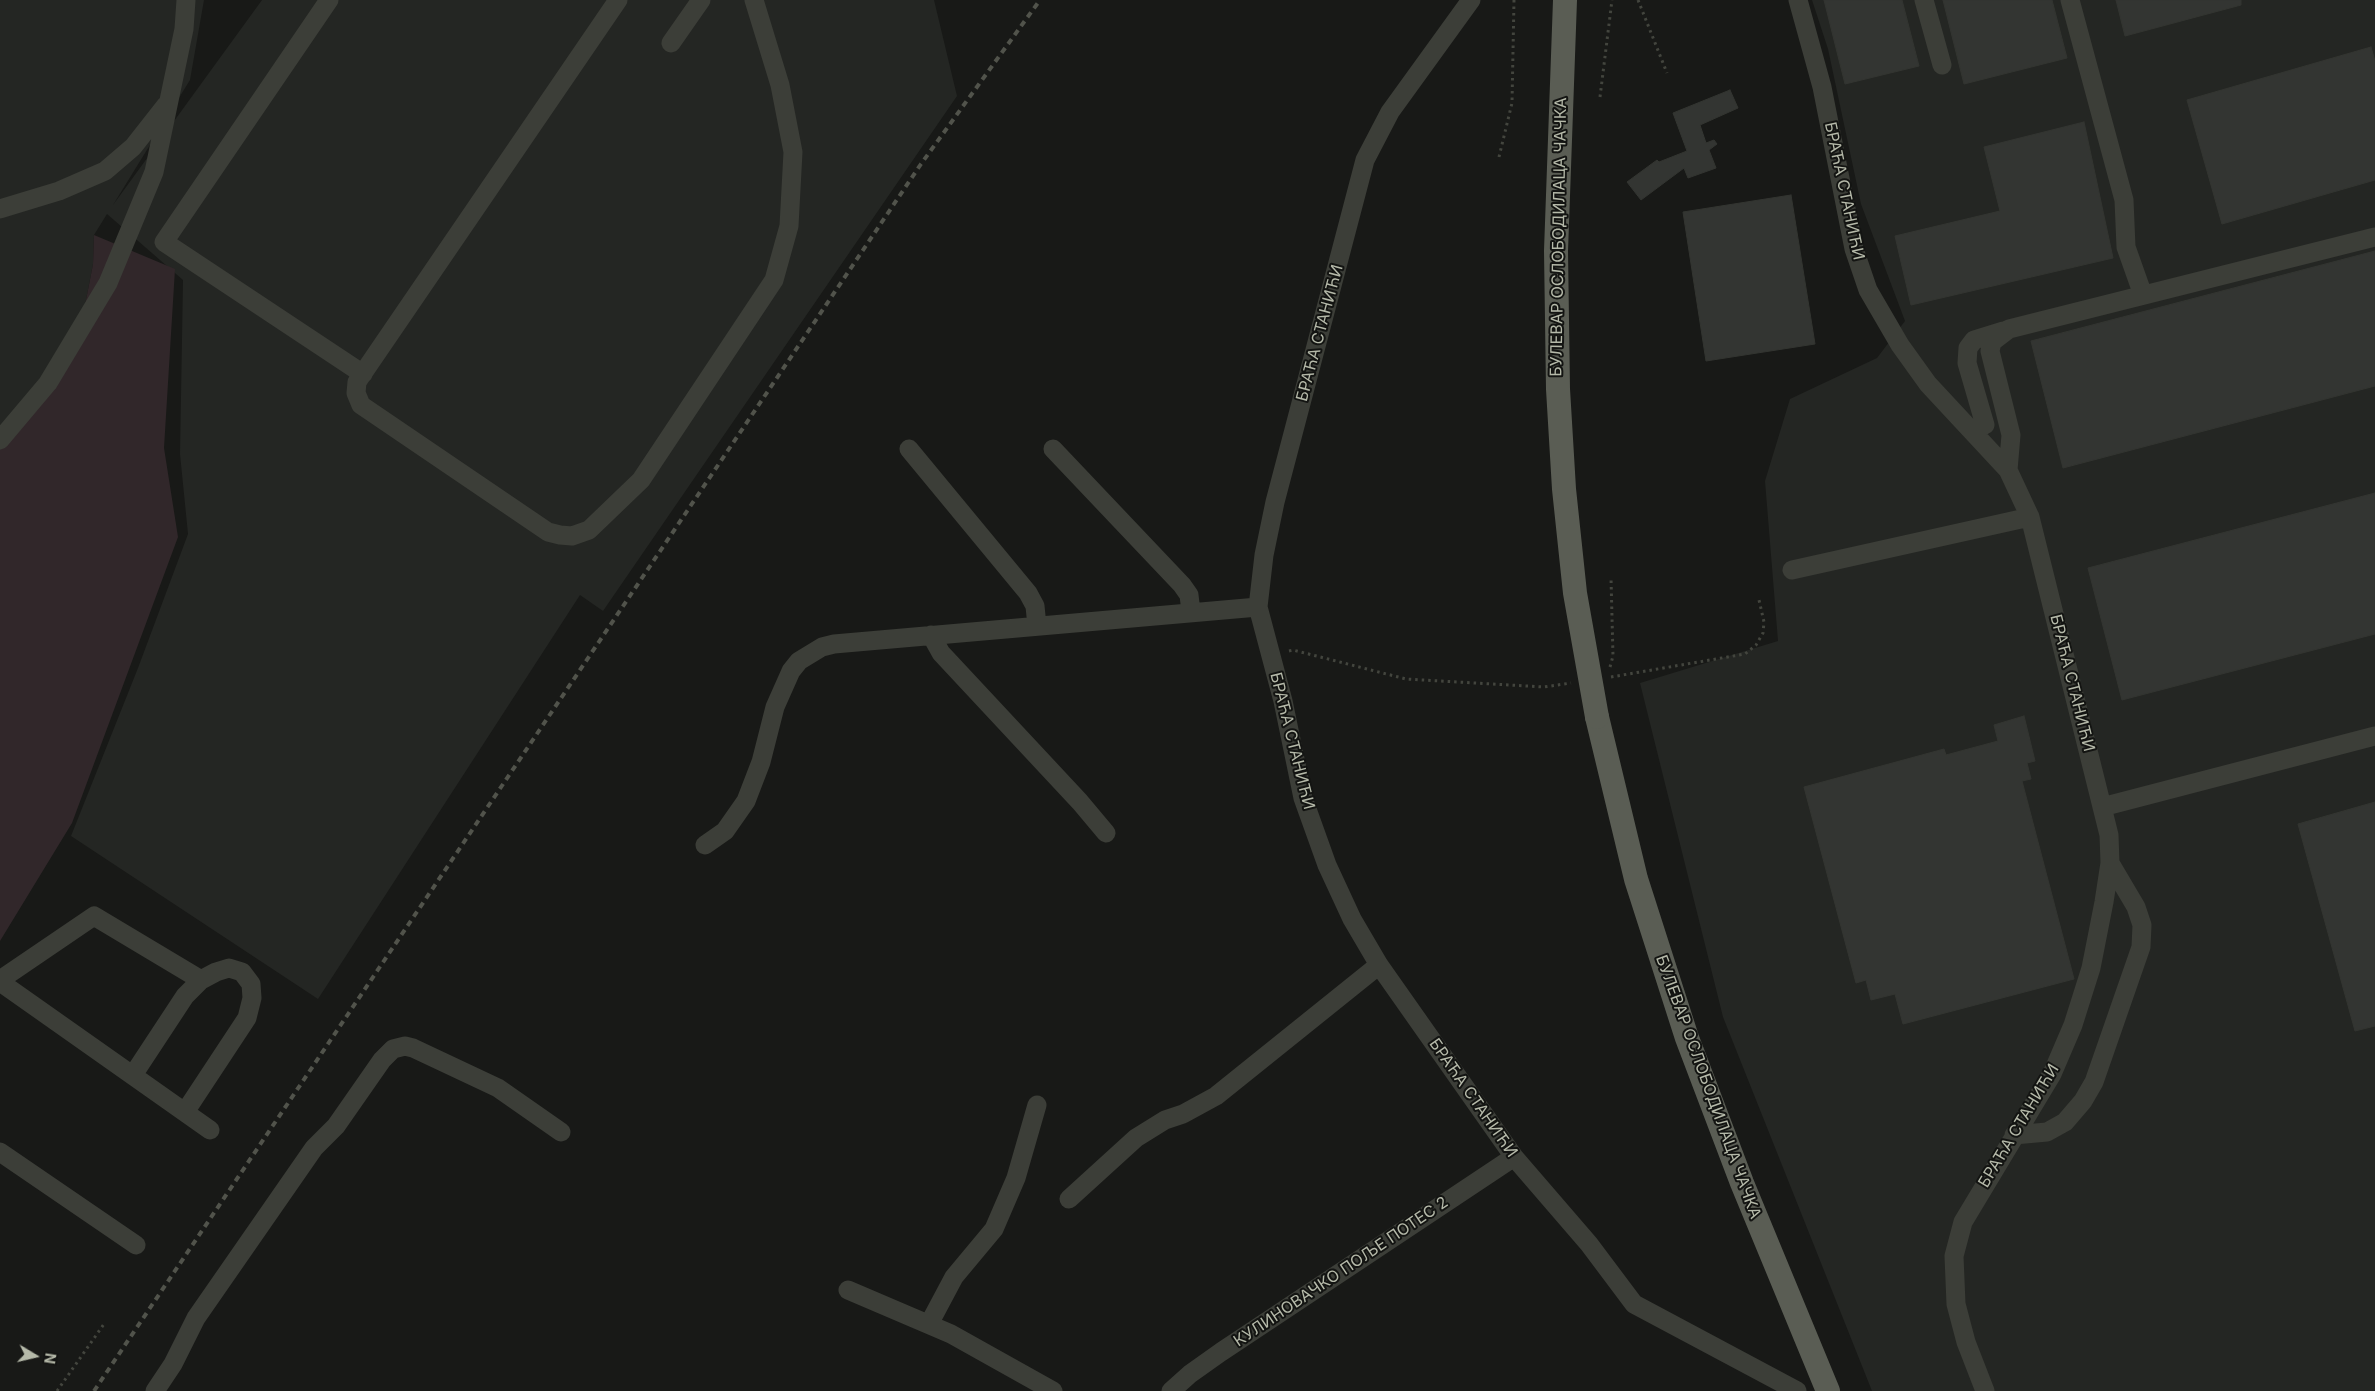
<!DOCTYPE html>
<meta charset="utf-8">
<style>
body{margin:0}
#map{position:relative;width:2375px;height:1391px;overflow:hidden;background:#181917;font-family:Inter,sans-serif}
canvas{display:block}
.north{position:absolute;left:10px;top:1331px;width:50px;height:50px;-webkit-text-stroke:4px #131412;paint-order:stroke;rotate:99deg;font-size:14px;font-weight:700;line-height:20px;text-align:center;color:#b5b9a9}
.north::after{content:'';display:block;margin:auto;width:18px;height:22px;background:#b5b9a9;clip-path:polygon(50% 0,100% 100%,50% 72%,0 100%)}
</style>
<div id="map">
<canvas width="2375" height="1391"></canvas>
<div class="north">N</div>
</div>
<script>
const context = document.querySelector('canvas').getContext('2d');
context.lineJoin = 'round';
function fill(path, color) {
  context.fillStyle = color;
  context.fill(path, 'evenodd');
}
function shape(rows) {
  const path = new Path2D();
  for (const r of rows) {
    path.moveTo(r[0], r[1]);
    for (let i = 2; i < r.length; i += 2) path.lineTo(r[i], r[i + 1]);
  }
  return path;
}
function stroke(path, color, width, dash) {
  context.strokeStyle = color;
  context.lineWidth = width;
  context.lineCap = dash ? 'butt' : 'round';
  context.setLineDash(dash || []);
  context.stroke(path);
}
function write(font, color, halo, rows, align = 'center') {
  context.font = font + ' Inter,sans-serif';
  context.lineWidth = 4;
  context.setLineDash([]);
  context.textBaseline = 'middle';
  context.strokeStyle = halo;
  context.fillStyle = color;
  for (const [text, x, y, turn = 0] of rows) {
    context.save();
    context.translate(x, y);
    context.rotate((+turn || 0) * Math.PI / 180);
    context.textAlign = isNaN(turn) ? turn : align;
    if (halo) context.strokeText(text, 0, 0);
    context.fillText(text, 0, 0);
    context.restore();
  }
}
fill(shape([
 [0,0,204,0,190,80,113,205,262,0,934,0,957,96,603,611,580,595,318,999,71,836,138,668,188,534,180,454,183,280,107,214,94,235,93,264,80,331,0,429],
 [1812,0,2375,0,2375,1391,1872,1391,1723,1017,1640,683,1778,641,1765,481,1790,399,1877,358,1905,321,1861,204,1828,49]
]), '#242623');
fill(shape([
 [94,235,175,269,164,448,178,537,72,823,0,941,0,429,80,331,93,264]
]), '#31272a');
const building = shape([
 [1824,0,1902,0,1919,66,1845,84,1824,0],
 [1943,0,2052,0,2067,58,1964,84,1943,0],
 [2116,0,2241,0,2241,5,2125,36,2116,0],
 [2371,47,2375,61,2375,180,2222,224,2187,100,2371,47],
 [1730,90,1738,108,1700,125,1706,143,1714,140,1717,144,1709,150,1716,168,1688,178,1684,168,1641,200,1627,182,1657,160,1659,162,1687,151,1673,113,1730,90],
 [2084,122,2113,258,1911,305,1895,236,2000,211,1984,147,2084,122],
 [1791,195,1815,344,1706,361,1683,212,1791,195],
 [2375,251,2375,386,2063,468,2031,341,2375,251],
 [2375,493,2375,634,2122,700,2088,568,2375,493],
 [2024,716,2035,761,2027,763,2031,779,2022,781,2074,979,1903,1024,1895,994,1871,1000,1866,980,1856,983,1804,787,1944,749,1946,755,1998,741,1994,725,2024,716],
 [2375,802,2375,1026,2355,1031,2298,824,2375,802]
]);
fill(building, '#333532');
stroke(building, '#333531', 1);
stroke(shape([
 [1638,0,1667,73],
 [1600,97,1612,0],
 [1499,157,1512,103,1514,0],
 [1289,651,1293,650,1406,679,1544,687,1571,683],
 [1610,667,1613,656,1611,578],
 [1611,677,1745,654,1756,645,1763,633,1764,622,1759,600],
 [57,1391,104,1324]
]), '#43453e', 3, [2.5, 4]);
stroke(shape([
 [329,0,164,242,363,374],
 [618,0,357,382,356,393,361,405,548,532,560,535,572,536,589,530,641,480,774,280,789,226,793,152,780,85,754,0],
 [1471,0,1390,112,1365,160,1275,502,1264,555,1258,607,1283,701,1303,798,1327,865,1352,919,1379,965,1514,1157,1589,1244,1634,1304,1797,1391],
 [1798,0,1822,87,1854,249,1868,290,1900,345,1928,384,2008,470,2030,517,2109,835,2110,863,2104,902,2091,968,2073,1025,2052,1074,1963,1222,1954,1256,1956,1304,1966,1342,1985,1391],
 [1924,0,1942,65],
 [2070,0,2124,200,2126,247,2143,295],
 [671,43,701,0],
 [0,209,59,191,105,171,133,147,166,105],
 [1985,425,1967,363,1968,348,1974,340,2003,331],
 [0,440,48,383,108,283,154,172,184,29,186,0],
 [909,449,1028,593,1035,606,1037,626],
 [1053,449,1182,585,1189,595,1191,612],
 [2008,470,2011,435,1990,351,1992,342,2009,329,2375,237],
 [1792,570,2030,517],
 [931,635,941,653,1080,802,1106,833],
 [2102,807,2375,736],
 [705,845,725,831,746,801,761,762,775,707,791,671,799,661,822,647,834,644,1258,607],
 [0,980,94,916,201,980],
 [0,982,210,1130],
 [133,1075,185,996,201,980,216,972,229,968,242,972,251,984,252,998,247,1018,185,1112],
 [2014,1135,2047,1132,2065,1122,2083,1101,2094,1082,2141,947,2142,925,2136,907,2110,863],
 [0,1152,136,1245],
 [1069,1199,1136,1138,1165,1120,1183,1114,1216,1096,1379,965],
 [848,1290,951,1334,1053,1391],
 [929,1324,954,1277,994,1229,1016,1178,1037,1105],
 [155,1391,173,1364,196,1318,314,1148,336,1126,382,1060,393,1049,405,1046,413,1048,498,1088,561,1132],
 [1171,1391,1190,1374,1221,1352,1514,1157]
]), '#3c3e38', 19);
stroke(shape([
 [1597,717,1636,879,1687,1038,1742,1183,1828,1391]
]), '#5a5d54', 24);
stroke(shape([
 [94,1391,921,164,1040,0]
]), '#51534b', 4, [6, 5]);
stroke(shape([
 [1565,0,1556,251,1558,389,1564,489,1575,593,1597,717]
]), '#5a5d54', 24);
write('16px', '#b5b9a9', '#131412', [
 ["БРАЋА СТАНИЋИ",1844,191,78],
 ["БУЛЕВАР ОСЛОБОДИЛАЦА ЧАЧКА",1559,237,-89],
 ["БРАЋА СТАНИЋИ",1320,333,-75],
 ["БРАЋА СТАНИЋИ",2072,683,76],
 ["БРАЋА СТАНИЋИ",1292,741,76],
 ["БУЛЕВАР ОСЛОБОДИЛАЦА ЧАЧКА",1708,1087,70],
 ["БРАЋА СТАНИЋИ",1473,1098,55],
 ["БРАЋА СТАНИЋИ",2019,1126,-59],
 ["КУЛИНОВАЧКО ПОЉЕ ПОТЕС 2",1341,1272,-34]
]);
</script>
